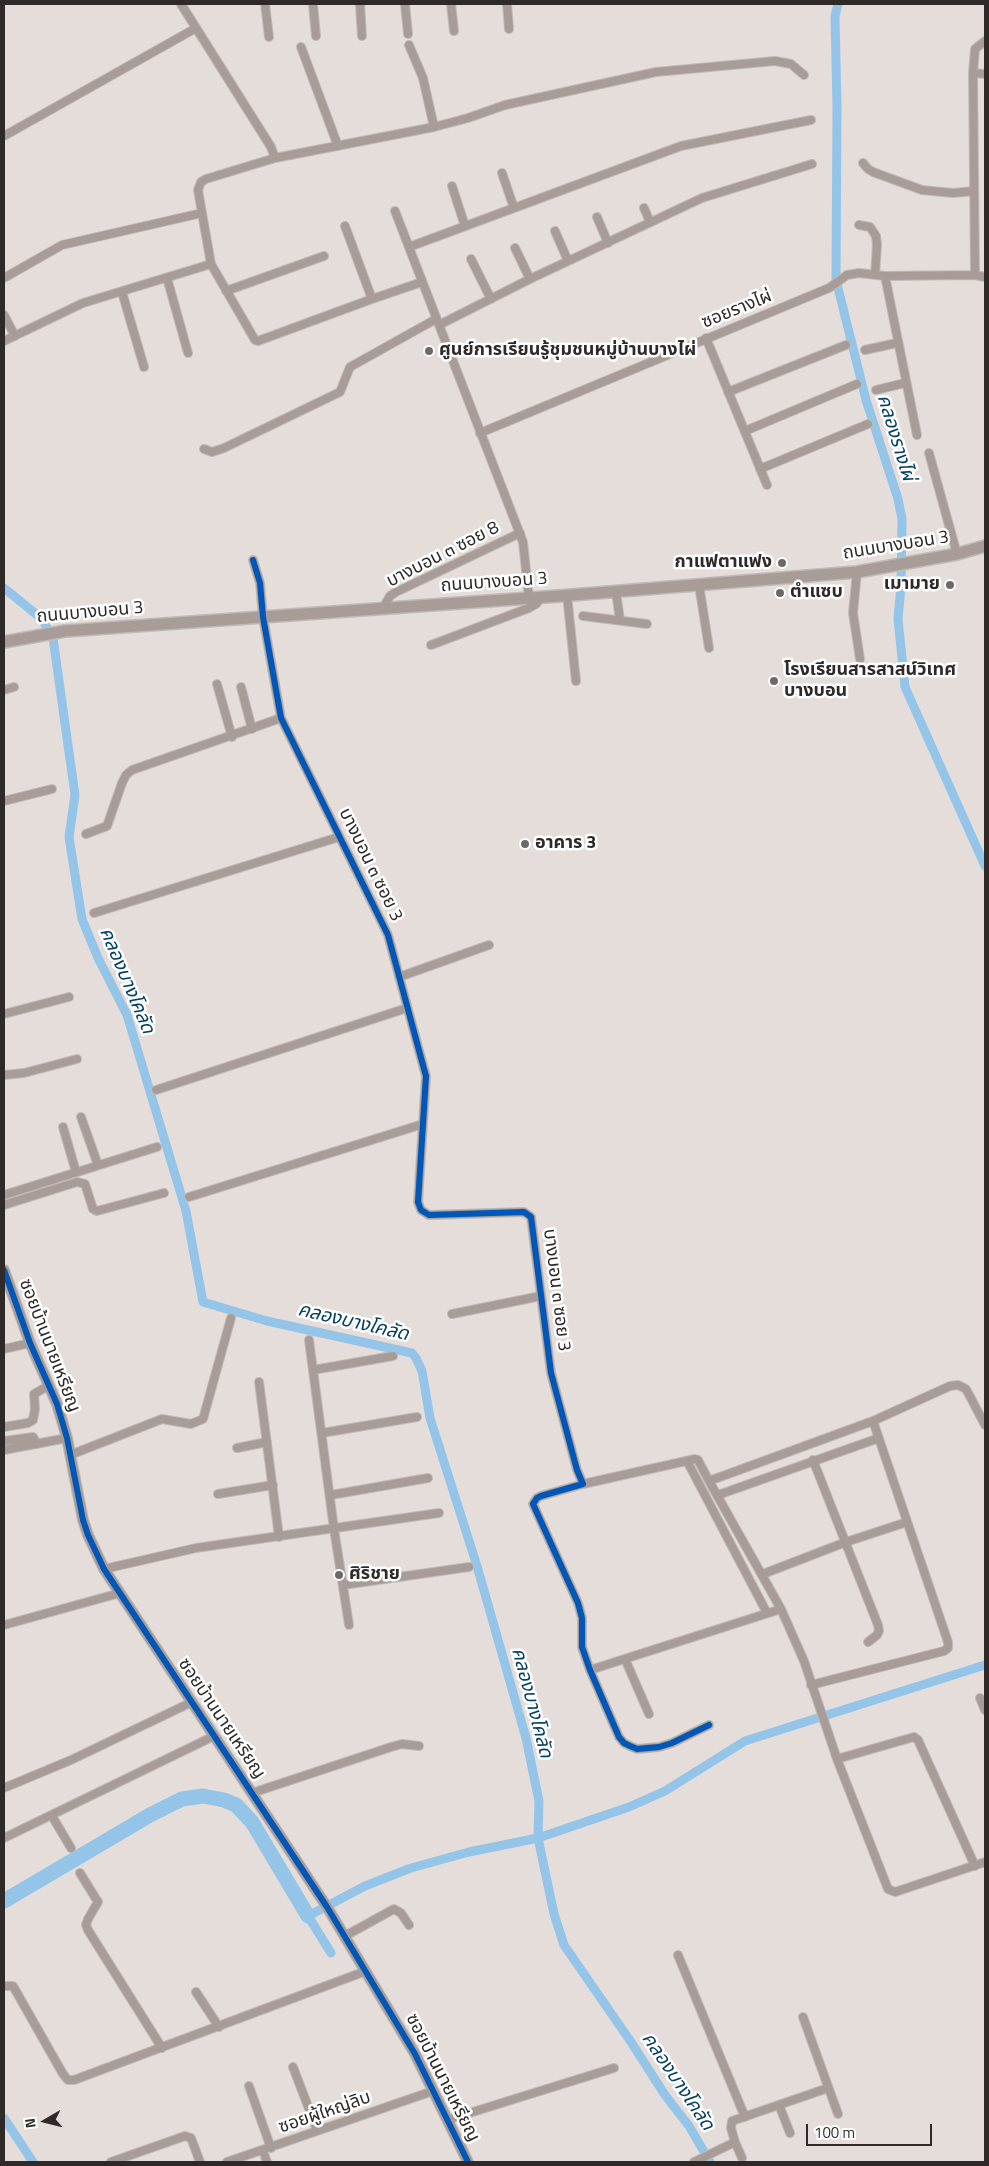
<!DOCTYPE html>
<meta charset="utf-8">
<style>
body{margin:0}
#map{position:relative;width:989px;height:2166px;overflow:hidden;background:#e4ddda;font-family:"Titillium Web",sans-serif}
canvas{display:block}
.frame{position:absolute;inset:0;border:5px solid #2f2a28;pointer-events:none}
.north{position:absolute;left:20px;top:2096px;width:50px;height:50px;-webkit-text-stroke:4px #fff;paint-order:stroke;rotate:262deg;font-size:14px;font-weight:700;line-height:20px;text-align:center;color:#2f2a28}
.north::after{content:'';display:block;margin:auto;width:18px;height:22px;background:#2f2a28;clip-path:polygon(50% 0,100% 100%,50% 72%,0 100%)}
.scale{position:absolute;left:806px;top:2124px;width:126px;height:22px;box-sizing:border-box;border:2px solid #2f2a28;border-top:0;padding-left:6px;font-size:15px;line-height:18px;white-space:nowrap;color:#2f2a28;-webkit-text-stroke:4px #fff;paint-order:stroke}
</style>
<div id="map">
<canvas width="989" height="2166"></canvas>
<div class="frame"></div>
<div class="north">N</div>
<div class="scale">100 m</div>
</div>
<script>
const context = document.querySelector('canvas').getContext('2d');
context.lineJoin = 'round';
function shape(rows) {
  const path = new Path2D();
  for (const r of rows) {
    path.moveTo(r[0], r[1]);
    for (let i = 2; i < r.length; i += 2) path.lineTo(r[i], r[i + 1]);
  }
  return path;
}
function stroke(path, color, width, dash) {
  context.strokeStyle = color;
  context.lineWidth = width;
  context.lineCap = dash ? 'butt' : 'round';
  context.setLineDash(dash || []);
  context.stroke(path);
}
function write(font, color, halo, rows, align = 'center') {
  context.font = font + ' "Titillium Web","Noto Sans Thai",sans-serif';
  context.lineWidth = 5;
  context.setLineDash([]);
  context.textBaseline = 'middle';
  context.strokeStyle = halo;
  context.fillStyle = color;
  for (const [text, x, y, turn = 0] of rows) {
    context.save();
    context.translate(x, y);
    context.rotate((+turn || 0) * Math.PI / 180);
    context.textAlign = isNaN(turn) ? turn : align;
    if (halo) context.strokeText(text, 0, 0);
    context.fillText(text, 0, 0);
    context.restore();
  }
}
stroke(shape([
 [838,4,835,16,837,107,836,280,866,400,898,499,902,519,901,586,898,619,905,687,985,866],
 [4,588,42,619,53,638,75,795,69,837,82,919,98,958,127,1015,186,1211,203,1302,267,1321,412,1353,416,1358,422,1371,430,1418,477,1566,526,1738,539,1801,538,1838,554,1914,564,1945,631,2042,665,2095,689,2126,710,2162],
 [331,1953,308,1916,365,1886,411,1868,469,1852,538,1838,629,1807,665,1791,745,1741,985,1665],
 [4,2118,33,2162]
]), '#94c5e9', 9);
stroke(shape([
 [4,1901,150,1815,182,1799,203,1796,224,1800,236,1805,252,1822,308,1916]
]), '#94c5e9', 15);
const minor = shape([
 [181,4,271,147,275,158,206,179,201,182,198,190,211,264,255,340,258,341,372,299,422,282],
 [265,4,269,37],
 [313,4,316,36],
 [360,4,362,36],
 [405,4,408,34],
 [451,4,454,31],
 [507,4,509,29],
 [409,45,423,78,434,127],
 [301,47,338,146],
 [973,73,985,74],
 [4,136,196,28],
 [275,158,434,127,468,118,505,105,656,72,775,61,791,64,804,75],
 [863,163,868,169,873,172,922,190,953,193,974,191],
 [502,173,514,208],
 [452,186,465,226],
 [644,208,650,222],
 [395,211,523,542,529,598],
 [597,217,608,243],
 [859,225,870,227,876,236,877,245,875,275],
 [345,226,372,299],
 [555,231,568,261],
 [409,247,681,146,811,120],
 [515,248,530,279],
 [471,259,491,299],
 [975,275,973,73,975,49,985,41],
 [885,276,917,435],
 [4,278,62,245,202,213],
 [167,278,188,353],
 [226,291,324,256],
 [122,292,144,367],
 [4,315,15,336],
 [439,325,530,279,702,198,812,164],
 [706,338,767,485],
 [4,341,83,303,211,264],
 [865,350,897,343],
 [876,390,905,383],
 [728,392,846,345],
 [745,431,857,384],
 [480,433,829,288,847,275,859,273,885,276,975,275,985,277],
 [204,449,212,452,224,448,340,392,350,367,436,319],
 [929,453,957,554],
 [760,469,868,424],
 [253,560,260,583,263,617,281,718,388,935,424,1069,426,1076,418,1202,421,1210,429,1215,524,1212,531,1217,551,1373,577,1470,583,1484,541,1496,537,1498,533,1504,578,1603,582,1618,582,1647,590,1670,619,1737,624,1743,630,1746,637,1749,659,1747,672,1743,709,1725],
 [857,572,853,613,860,659],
 [699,585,709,648],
 [616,592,620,620],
 [567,595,576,681],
 [383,608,390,596,396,592,520,533],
 [583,616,647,624],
 [431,645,529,608,536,604,541,598],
 [217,684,232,737],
 [241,687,252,729],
 [4,690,14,687],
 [4,801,52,789],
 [86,834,107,826,122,783,126,775,132,770,281,718],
 [94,913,339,837],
 [399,977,489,945],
 [4,1014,69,997],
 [4,1075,24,1073,77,1059],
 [156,1090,407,1008],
 [81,1117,98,1165],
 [63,1127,76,1172],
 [4,1195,157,1147],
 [189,1197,423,1124],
 [4,1205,77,1182,85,1184,93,1209,97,1211,164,1193],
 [452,1314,541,1296],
 [309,1340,334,1529,349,1625],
 [4,1349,30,1343],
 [313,1370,393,1356],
 [259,1382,279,1537],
 [4,1427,28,1423,33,1420,35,1409,34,1394,48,1386],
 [322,1433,417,1417],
 [4,1441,33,1437,37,1444],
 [237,1448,267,1442],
 [4,1450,67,1438],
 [70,1455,162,1419,191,1424,203,1419,231,1318],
 [813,1460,878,1625,879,1631,877,1635,868,1642],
 [687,1461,767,1613],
 [709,1481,781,1609,804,1661,837,1759,888,1889,895,1892,985,1862],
 [583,1484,695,1459,698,1460,709,1481,873,1421,950,1386,958,1385,966,1389,985,1425],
 [218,1494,273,1485],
 [331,1495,428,1478],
 [718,1495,879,1438],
 [104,1569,196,1548,439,1513],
 [763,1574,846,1542,907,1522],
 [343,1585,469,1567],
 [4,1625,120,1593],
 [625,1659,649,1714],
 [590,1670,781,1609],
 [811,1685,944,1651,948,1648,948,1642,873,1421],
 [980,1698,985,1710],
 [837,1759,914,1737,918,1740,975,1866],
 [4,1788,71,1760,192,1702],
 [252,1793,391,1747,402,1744,419,1746],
 [52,1816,71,1848],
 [4,1838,214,1736],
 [80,1873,98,1902,88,1919,86,1925,88,1930,162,2048],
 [345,1936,394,1909,401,1913,409,1925],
 [678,1955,745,2117],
 [4,1986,13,1986,63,2074,68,2080,74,2080,366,1971],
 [196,1992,219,2027],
 [803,2017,838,2114],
 [293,2067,317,2130],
 [249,2086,271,2148],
 [779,2105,790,2133],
 [447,2120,614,2068],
 [735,2142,742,2158],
 [263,2151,267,2162],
 [111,2162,185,2136,191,2138,200,2162],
 [227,2162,433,2091],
 [694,2162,735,2142,731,2128,732,2121,828,2088]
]);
const tertiary = shape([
 [4,1270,30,1343,57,1404,67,1438,83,1520,88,1535,104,1569,327,1907,415,2054,468,2162]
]);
const secondary = shape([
 [4,642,65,631,559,596,857,572,957,554,985,546]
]);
stroke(minor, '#bfbab7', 10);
stroke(tertiary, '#bfbab7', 12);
stroke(secondary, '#bfbab7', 14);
stroke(minor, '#a89c99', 8);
stroke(tertiary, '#a89c99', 10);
stroke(secondary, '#a79c98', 11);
stroke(shape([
 [253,560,260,583,263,617,281,718,388,935,424,1069,426,1076,418,1202,421,1210,429,1215,524,1212,531,1217,551,1373,577,1470,583,1484,541,1496,537,1498,533,1504,578,1603,582,1618,582,1647,590,1670,619,1737,624,1743,630,1746,637,1749,659,1747,672,1743,709,1725],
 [4,1270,30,1343,57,1404,67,1438,83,1520,88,1535,104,1569,327,1907,415,2054,468,2162]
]), '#0057b8', 6);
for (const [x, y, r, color] of [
 [429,351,5,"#6e6966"],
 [782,563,5,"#6e6966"],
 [950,585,5,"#6e6966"],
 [780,593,5,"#6e6966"],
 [774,681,5,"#6e6966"],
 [525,844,5,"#6e6966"],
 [339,1575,5,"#6e6966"]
]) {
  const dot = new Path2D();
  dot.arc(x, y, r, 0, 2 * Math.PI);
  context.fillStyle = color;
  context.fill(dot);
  stroke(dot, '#fff', 2);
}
write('18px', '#2f2a28', '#fff', [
 ["ซอยรางไผ่",737,310,-22],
 ["ถนนบางบอน 3",896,546,-9],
 ["บางบอน ๓ ซอย 8",443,555,-27],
 ["ถนนบางบอน 3",494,583,-4],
 ["ถนนบางบอน 3",90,613,-5],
 ["บางบอน ๓ ซอย 3",370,865,64],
 ["บางบอน ๓ ซอย 3",556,1290,83],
 ["ซอยบ้านนายเหรียญ",49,1346,69],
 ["ซอยบ้านนายเหรียญ",221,1719,56],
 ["ซอยบ้านนายเหรียญ",442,2078,63],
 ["ซอยผู้ใหญ่ลิบ",325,2113,-19]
]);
write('bold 18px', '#2f2a28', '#fff', [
 ["ศูนย์การเรียนรู้ชุมชนหมู่บ้านบางไผ่",439,351],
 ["กาแฟตาแฟง",772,563,"right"],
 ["เมามาย",940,585,"right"],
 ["ตำแซบ",790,593],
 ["โรงเรียนสารสาสน์วิเทศ",784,671],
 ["บางบอน",784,692],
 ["อาคาร 3",535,844],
 ["ศิริชาย",349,1575]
], 'left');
write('italic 19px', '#034062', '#fff', [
 ["คลองรางไผ่",895,438,73],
 ["คลองบางโคลัด",126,981,67],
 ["คลองบางโคลัด",353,1323,13],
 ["คลองบางโคลัด",531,1703,75],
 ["คลองบางโคลัด",677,2082,56]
]);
</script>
